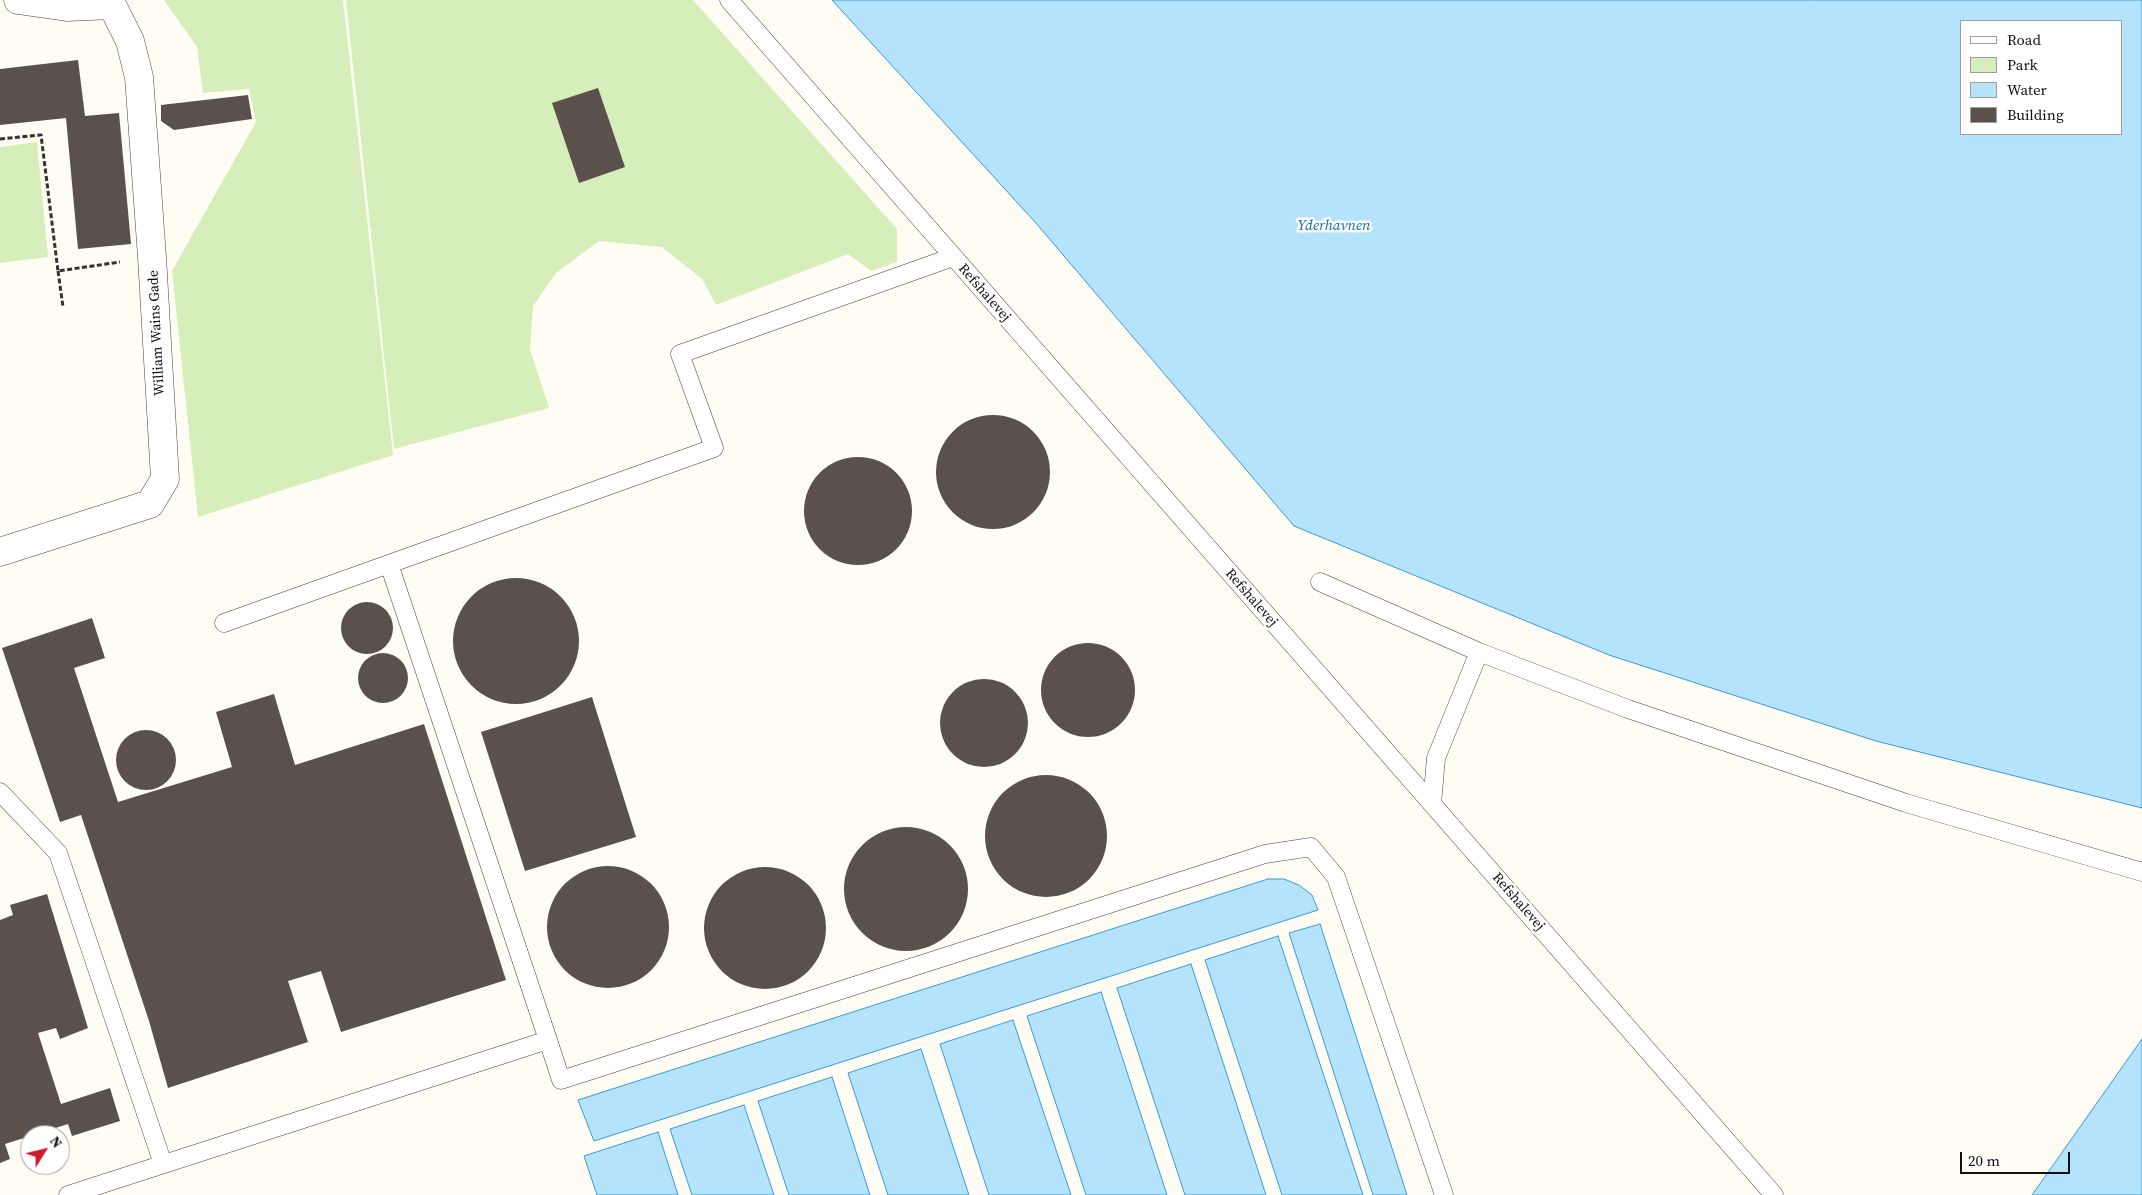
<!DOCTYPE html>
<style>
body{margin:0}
#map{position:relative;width:2142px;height:1195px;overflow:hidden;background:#fffcf4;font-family:"Source Serif 4",serif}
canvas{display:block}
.legend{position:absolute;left:1960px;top:20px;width:162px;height:115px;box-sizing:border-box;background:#fff;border:1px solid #9f9f9f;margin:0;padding:6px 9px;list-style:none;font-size:15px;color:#101010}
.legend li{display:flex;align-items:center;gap:10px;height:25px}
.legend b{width:25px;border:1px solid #9f9f9f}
.north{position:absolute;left:20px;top:1125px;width:50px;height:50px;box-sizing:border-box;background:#fff;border:1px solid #9f9f9f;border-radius:50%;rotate:54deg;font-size:14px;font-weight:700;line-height:20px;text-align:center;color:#101010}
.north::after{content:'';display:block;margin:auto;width:18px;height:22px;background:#cd1c2b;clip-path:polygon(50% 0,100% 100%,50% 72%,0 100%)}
.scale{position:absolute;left:1960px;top:1152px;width:110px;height:22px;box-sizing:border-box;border:2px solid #101010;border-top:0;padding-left:6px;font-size:15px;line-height:18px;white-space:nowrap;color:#101010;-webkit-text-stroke:4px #fff;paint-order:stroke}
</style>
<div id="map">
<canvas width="2142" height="1195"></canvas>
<ul class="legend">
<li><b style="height:6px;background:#fff"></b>Road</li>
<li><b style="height:14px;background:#d6eeb9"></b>Park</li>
<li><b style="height:14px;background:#b4e3fb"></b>Water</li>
<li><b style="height:14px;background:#5a514c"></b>Building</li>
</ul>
<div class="north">N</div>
<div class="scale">20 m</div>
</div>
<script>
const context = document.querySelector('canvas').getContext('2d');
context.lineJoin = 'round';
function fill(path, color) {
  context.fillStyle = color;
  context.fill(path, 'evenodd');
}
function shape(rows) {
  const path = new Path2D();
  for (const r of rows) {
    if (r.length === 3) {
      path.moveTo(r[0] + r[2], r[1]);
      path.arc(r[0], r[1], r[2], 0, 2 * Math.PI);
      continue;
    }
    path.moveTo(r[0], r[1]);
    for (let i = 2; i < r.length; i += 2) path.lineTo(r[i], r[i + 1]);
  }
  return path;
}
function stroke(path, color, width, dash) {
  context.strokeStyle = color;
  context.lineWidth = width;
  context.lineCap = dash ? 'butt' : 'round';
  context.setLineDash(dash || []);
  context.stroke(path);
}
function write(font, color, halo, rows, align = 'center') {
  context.font = font + ' "Source Serif 4",serif';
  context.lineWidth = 5;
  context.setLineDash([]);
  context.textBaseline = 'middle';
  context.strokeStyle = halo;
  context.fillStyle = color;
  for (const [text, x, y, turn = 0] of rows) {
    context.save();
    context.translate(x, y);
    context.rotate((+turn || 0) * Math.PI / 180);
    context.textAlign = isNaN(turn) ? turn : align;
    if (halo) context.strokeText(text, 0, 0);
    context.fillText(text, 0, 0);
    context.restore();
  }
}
fill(shape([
 [164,0,343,0,393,455,198,517,172,271,256,122,249,89,203,93,197,47],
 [346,0,693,0,897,229,897,262,871,271,848,254,716,305,702,279,662,247,599,241,556,273,533,306,530,349,549,408,394,449],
 [37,142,48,257,0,263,0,147]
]), '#d6eeb9');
const water = shape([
 [832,0,2142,0,2142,808,1876,741,1609,655,1294,526,1035,222,832,0],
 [1961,21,2121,21,2121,134,1961,134,1961,21],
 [1268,879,1284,879,1299,885,1312,895,1318,910,594,1141,578,1100,1268,879],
 [1320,924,1407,1195,1373,1195,1289,933,1320,924],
 [1278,936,1363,1195,1282,1195,1205,960,1278,936],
 [1191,964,1266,1195,1185,1195,1117,988,1191,964],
 [1101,992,1167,1195,1086,1195,1027,1016,1101,992],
 [1013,1020,1071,1195,989,1195,940,1044,1013,1020],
 [2142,1039,2142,1195,2032,1195,2056,1161,2142,1039],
 [921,1049,969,1195,888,1195,848,1073,921,1049],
 [832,1077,870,1195,789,1195,758,1101,832,1077],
 [744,1105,774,1195,692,1195,670,1129,744,1105],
 [658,1132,678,1195,597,1195,584,1156,658,1132]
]);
fill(water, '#b4e3fb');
stroke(water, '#359dd8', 1);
fill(shape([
 [78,60,85,116,119,113,131,244,78,249,66,118,0,125,0,69],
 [598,88,625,167,579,183,552,103],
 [248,95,252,119,174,130,161,121,161,105],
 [993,472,57],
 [858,511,54],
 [516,641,63],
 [367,628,26],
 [92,618,105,658,74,668,118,802,232,767,216,712,274,694,295,765,424,724,506,980,341,1032,321,971,288,981,308,1042,168,1088,149,1021,81,815,60,822,2,648],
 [1088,690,47],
 [383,678,25],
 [984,723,44],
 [592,697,636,837,525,871,481,732],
 [146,760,30],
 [1046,836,61],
 [906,889,62],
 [608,927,61],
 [765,928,61],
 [47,894,88,1028,60,1039,56,1028,38,1033,61,1104,110,1088,120,1121,72,1136,68,1124,5,1144,10,1159,0,1163,0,920,13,915,10,905]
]), '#5a514c');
const service = shape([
 [729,0,1774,1195],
 [389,564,714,448,680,354,953,257],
 [1320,582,1479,652,1628,709,1906,803,2142,872],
 [224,623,389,564,548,1040],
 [0,792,58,853,163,1164],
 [1432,804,1436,758,1479,652],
 [68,1195,548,1040,561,1080,1265,854,1311,847,1336,877,1444,1195]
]);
const minor = shape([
 [0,552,150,504,165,479,152,257,139,77,130,41,112,5,67,7,18,0]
]);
stroke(service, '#434343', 19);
stroke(minor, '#434343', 29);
stroke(shape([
 [0,139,41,135,58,271,120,262],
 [58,271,63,307]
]), '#323232', 3, [5, 2.5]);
stroke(service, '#fff', 18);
stroke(minor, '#fff', 28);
write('14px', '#101010', '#fff', [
 ["Refshalevej",984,293,49],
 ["William Wains Gade",157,333,-93],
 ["Refshalevej",1251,598,49],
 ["Refshalevej",1518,902,49]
]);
write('italic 15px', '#0e6eae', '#fff', [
 ["Yderhavnen",1334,226]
]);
</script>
